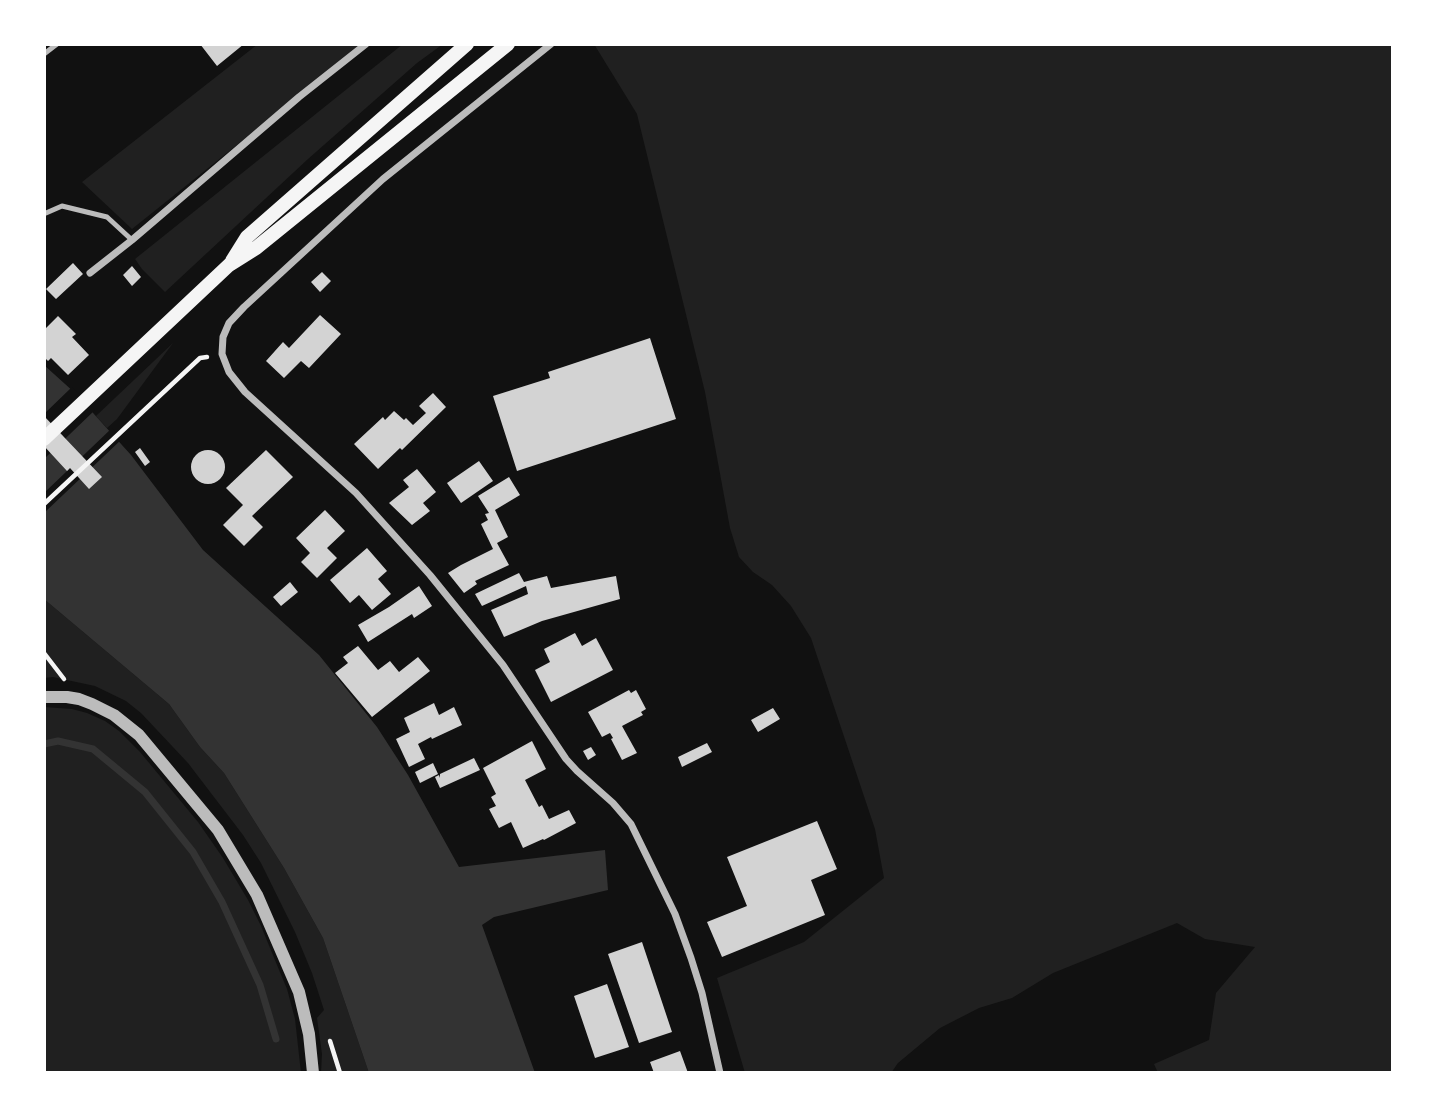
<!DOCTYPE html>
<style>
body{margin:0}
#map{position:relative;width:1437px;height:1117px;overflow:hidden;background:#111;font-family:"Public Sans",sans-serif}
canvas{display:block}
.frame{position:absolute;inset:0;border:46px solid #fff;pointer-events:none}
</style>
<div id="map">
<canvas width="1437" height="1117"></canvas>
<div class="frame"></div>
</div>
<script>
const context = document.querySelector('canvas').getContext('2d');
context.lineJoin = 'round';
function fill(path, color) {
  context.fillStyle = color;
  context.fill(path, 'evenodd');
}
function shape(rows) {
  const path = new Path2D();
  for (const r of rows) {
    if (r.length === 3) {
      path.moveTo(r[0] + r[2], r[1]);
      path.arc(r[0], r[1], r[2], 0, 2 * Math.PI);
      continue;
    }
    path.moveTo(r[0], r[1]);
    for (let i = 2; i < r.length; i += 2) path.lineTo(r[i], r[i + 1]);
  }
  return path;
}
function stroke(path, color, width, dash) {
  context.strokeStyle = color;
  context.lineWidth = width;
  context.lineCap = dash ? 'butt' : 'round';
  context.setLineDash(dash || []);
  context.stroke(path);
}
fill(shape([
 [258,44,363,44,132,229,82,182],
 [403,44,443,44,417,63,308,159,165,292,142,269,135,259],
 [594,44,1393,44,1393,1073,1158,1073,1154,1064,1209,1040,1216,993,1255,947,1205,939,1177,923,1053,973,1012,998,979,1008,940,1028,898,1063,891,1073,745,1073,717,978,804,942,884,878,875,829,811,638,791,606,772,585,753,572,739,557,730,528,705,392,637,114],
 [173,343,117,419,107,428,96,416],
 [44,599,169,704,200,747,224,773,284,868,323,938,369,1073,321,1073,322,1054,317,1018,324,1010,312,973,295,932,261,863,243,835,188,763,141,713,126,701,95,686,53,677,44,678],
 [44,707,72,709,87,713,105,721,119,731,140,752,198,822,223,858,248,900,261,926,277,965,287,989,295,1019,301,1073,44,1073]
]), '#202020');
fill(shape([
 [44,365,75,393,131,455,203,550,319,655,377,727,408,775,459,867,605,850,608,890,494,917,482,925,535,1073,369,1073,323,938,284,868,224,773,200,747,169,704,44,599]
]), '#333');
fill(shape([
 [72,387,95,410,44,459,44,414],
 [112,428,122,439,44,513,44,493]
]), '#111');
stroke(shape([
 [44,744,58,741,93,749,145,792,193,852,222,902,260,985,276,1039]
]), '#333', 7);
fill(shape([
 [200,44,244,44,217,66],
 [73,263,83,274,56,299,46,289],
 [132,266,141,277,132,286,123,275],
 [322,272,331,281,320,292,311,282],
 [320,315,341,334,309,368,301,361,284,378,266,361,283,342,289,348],
 [58,316,76,334,72,337,89,355,68,375,51,358,48,361,44,357,44,330],
 [650,338,676,419,517,471,493,396,550,378,548,372],
 [433,393,446,407,402,450,400,448,378,469,354,444,383,417,385,420,394,411,404,420,406,418,413,425,426,413,419,406],
 [44,416,102,477,89,489,70,468,67,471,44,446],
 [140,448,150,462,145,466,135,452],
 [266,450,293,477,252,516,263,527,244,546,223,525,243,505,226,488],
 [208,467,17],
 [479,461,493,481,461,503,447,483],
 [417,469,436,492,423,503,430,511,412,525,389,503,409,487,403,480],
 [509,477,520,495,495,510,508,537,497,543,509,565,475,581,477,584,464,593,448,573,461,565,493,549,481,524,488,520,485,514,489,513,478,496],
 [325,510,345,531,327,548,337,558,317,578,301,562,310,553,296,538],
 [367,548,387,571,378,579,391,594,372,610,359,595,350,603,330,580],
 [519,573,524,582,547,576,551,588,616,576,620,599,542,621,504,637,491,610,528,594,526,586,482,606,475,594],
 [290,582,298,592,281,606,273,597],
 [419,586,432,606,414,618,412,614,368,642,358,625,389,607],
 [575,633,582,646,596,638,613,670,551,702,535,670,550,662,544,649],
 [358,646,378,670,390,661,399,672,418,657,430,671,372,717,335,673,348,663,343,657],
 [629,690,631,693,636,690,646,709,641,712,643,715,622,726,637,753,622,760,611,739,613,738,610,733,602,737,588,712],
 [434,703,439,715,454,707,462,725,432,739,431,737,418,744,425,759,409,767,396,739,410,732,404,718],
 [773,708,780,719,758,732,751,720],
 [532,741,546,769,525,780,539,807,542,805,549,819,569,810,576,823,544,840,543,839,523,848,511,822,499,828,489,809,496,806,491,797,496,794,483,768],
 [707,743,712,752,682,767,678,757],
 [591,747,596,755,588,760,583,751],
 [474,758,480,770,440,788,435,777,439,775,440,778,440,774],
 [433,763,438,774,420,783,415,772],
 [817,821,837,869,811,880,825,915,722,957,707,922,747,906,727,857],
 [642,942,672,1032,639,1043,608,954],
 [607,984,629,1047,595,1058,574,996],
 [680,1051,688,1073,654,1073,650,1062]
]), '#d3d3d3');
stroke(shape([
 [44,504,200,358,207,357],
 [44,653,64,679],
 [330,1041,340,1073]
]), '#f5f5f5', 4.5);
stroke(shape([
 [44,54,57,44],
 [46,213,62,206,107,217,132,240]
]), '#bcbcbc', 5);
stroke(shape([
 [551,44,383,179,244,307,229,323,223,337,222,354,229,372,245,392,356,493,430,575,503,665,566,759,577,771,613,803,631,824,675,914,691,958,702,993,720,1073],
 [90,273,132,240,299,97,366,44]
]), '#bcbcbc', 7);
stroke(shape([
 [44,697,67,697,79,699,92,704,114,715,139,735,218,830,257,895,299,992,309,1034,313,1073]
]), '#bcbcbc', 12);
stroke(shape([
 [232,261,247,237,467,44],
 [44,439,229,265,256,248,508,44]
]), '#f5f5f5', 14);
</script>
